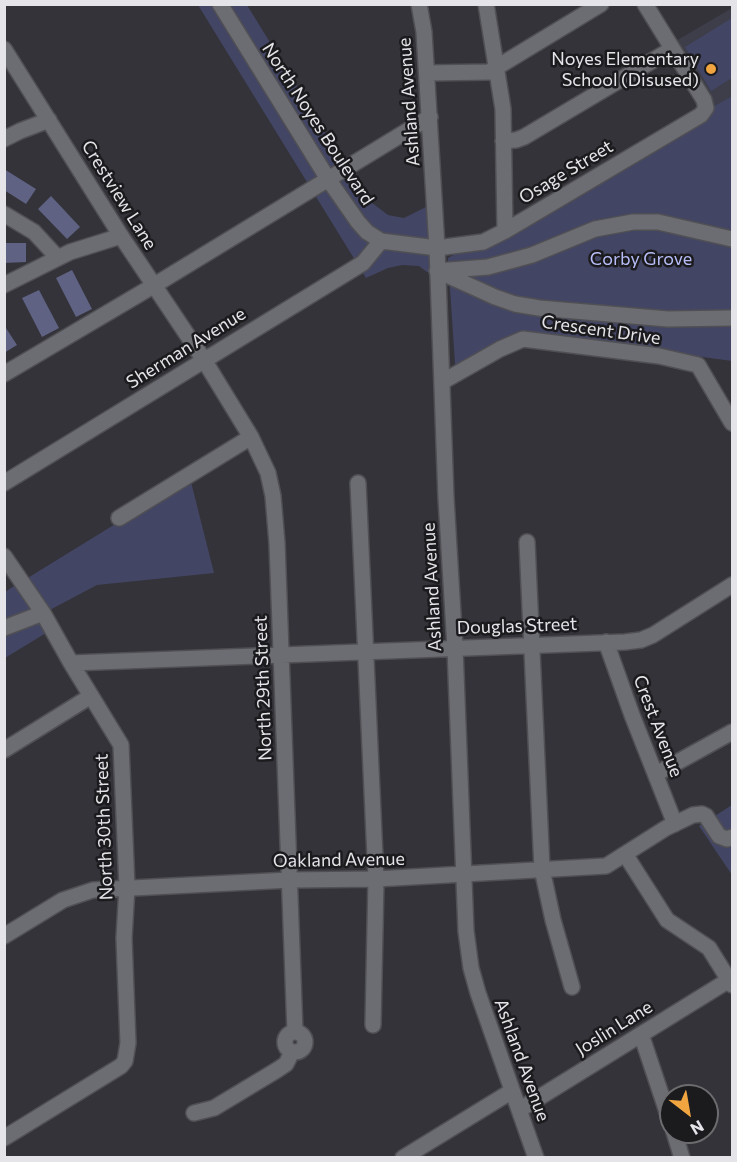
<!DOCTYPE html>
<style>
body{margin:0}
#map{position:relative;width:737px;height:1162px;overflow:hidden;background:#333339;font-family:Commissioner,sans-serif}
canvas{display:block}
.frame{position:absolute;inset:0;border:6px solid #e5e5e9;pointer-events:none}
.north{position:absolute;left:659px;top:1084px;width:60px;height:60px;box-sizing:border-box;background:#1b1b1e;border:2px solid #6c6c6f;border-radius:50%;rotate:149deg;font-size:16px;font-weight:700;line-height:24px;text-align:center;color:#e5e5e9}
.north::after{content:'';display:block;margin:auto;width:21px;height:27px;background:#f1a540;clip-path:polygon(50% 0,100% 100%,50% 72%,0 100%)}
</style>
<div id="map">
<canvas width="737" height="1162"></canvas>
<div class="frame"></div>
<div class="north">N</div>
</div>
<script>
const context = document.querySelector('canvas').getContext('2d');
context.lineJoin = 'round';
function fill(path, color) {
  context.fillStyle = color;
  context.fill(path, 'evenodd');
}
function shape(rows) {
  const path = new Path2D();
  for (const r of rows) {
    if (r.length === 3) {
      path.moveTo(r[0] + r[2], r[1]);
      path.arc(r[0], r[1], r[2], 0, 2 * Math.PI);
      continue;
    }
    path.moveTo(r[0], r[1]);
    for (let i = 2; i < r.length; i += 2) path.lineTo(r[i], r[i + 1]);
  }
  return path;
}
function stroke(path, color, width, dash) {
  context.strokeStyle = color;
  context.lineWidth = width;
  context.lineCap = dash ? 'butt' : 'round';
  context.setLineDash(dash || []);
  context.stroke(path);
}
function write(font, color, halo, rows, align = 'center') {
  context.font = font + ' Commissioner,sans-serif';
  context.lineWidth = 5;
  context.setLineDash([]);
  context.textBaseline = 'middle';
  context.strokeStyle = halo;
  context.fillStyle = color;
  for (const [text, x, y, turn = 0] of rows) {
    context.save();
    context.translate(x, y);
    context.rotate((+turn || 0) * Math.PI / 180);
    context.textAlign = isNaN(turn) ? turn : align;
    if (halo) context.strokeText(text, 0, 0);
    context.fillText(text, 0, 0);
    context.restore();
  }
}
fill(shape([
 [732,8,732,96,713,108,674,42]
]), '#3d3e49');
fill(shape([
 [198,5,247,5,358,186,371,202,388,215,404,218,430,205,432,272,427,272,419,266,402,265,388,268,366,278],
 [732,18,732,78,711,91,685,47],
 [732,96,732,361,524,333,462,365,455,364,448,258],
 [190,478,214,573,97,585,46,612,26,579],
 [17,584,46,633,5,658,5,592],
 [732,805,732,875,699,826]
]), '#434564');
fill(shape([
 [4,169,36,189,26,204,4,190],
 [51,196,80,227,67,239,38,209],
 [4,243,26,243,26,262,4,263],
 [72,270,92,309,76,317,56,278],
 [39,290,59,328,42,337,22,298],
 [4,325,17,345,4,353]
]), '#5f6283');
const minor = shape([
 [220,4,328,179,358,222,367,232,381,241,437,248,483,242,505,231,701,115,706,108,704,100,645,4],
 [419,4,424,32,437,248,446,498,455,648,466,931,471,968,478,993,536,1158],
 [486,4,503,109,505,231],
 [4,49,121,236,204,360,251,437,268,473,273,496,277,543,295,1032],
 [427,73,489,72,601,4],
 [4,139,20,131,49,120],
 [503,141,516,140,524,137,672,49],
 [4,214,34,232,58,258],
 [437,271,488,267,532,255,595,229,633,222,658,222,732,239],
 [440,272,495,297,515,304,539,308,668,319,732,318],
 [4,285,70,252,121,236],
 [4,374,153,286,430,117],
 [442,382,500,349,523,339,659,356,698,365,732,423],
 [4,483,363,263,381,241],
 [358,483,376,879,373,1025],
 [119,518,251,437],
 [527,542,542,869,553,920,572,987],
 [4,556,43,613,71,663,121,745,127,887,124,938,128,1043,125,1061,121,1066,4,1138],
 [4,628,43,613],
 [606,642,632,715,675,824],
 [71,663,625,642,641,640,653,635,732,585],
 [4,750,91,696],
 [656,774,732,732],
 [625,854,667,920,709,948,732,985],
 [4,936,63,900,93,890,290,880,376,879,606,866,666,828,693,815,702,814,706,816,719,836,727,839,732,837],
 [295,1042,10],
 [641,1034,671,1124],
 [519,1110,729,980],
 [194,1113,214,1108,277,1070,286,1064,292,1052],
 [674,1132,682,1158],
 [403,1158,512,1091]
]);
stroke(minor, '#505054', 18);
stroke(minor, '#6c6d73', 15);
for (const [x, y, r, color] of [
 [711,69,6,"#f1a540"]
]) {
  const dot = new Path2D();
  dot.arc(x, y, r, 0, 2 * Math.PI);
  context.fillStyle = color;
  context.fill(dot);
  stroke(dot, '#1b1b1e', 2);
}
write('18px', '#e5e5e9', '#1b1b1e', [
 ["Noyes Elementary",699,59],
 ["School (Disused)",699,80]
], 'right');
write('18px', '#e5e5e9', '#1b1b1e', [
 ["Ashland Avenue",409,102,-94],
 ["North Noyes Boulevard",318,124,57],
 ["Osage Street",566,172,-31],
 ["Crestview Lane",119,195,58],
 ["Crescent Drive",601,330,8],
 ["Sherman Avenue",186,348,-32],
 ["Ashland Avenue",432,587,-93],
 ["Douglas Street",517,626,-2],
 ["North 29th Street",263,688,-92],
 ["Crest Avenue",658,726,69],
 ["North 30th Street",104,827,-92],
 ["Oakland Avenue",339,860,-1],
 ["Joslin Lane",614,1028,-32],
 ["Ashland Avenue",522,1060,70]
]);
write('18px', '#b7bdf7', '#1b1b1e', [
 ["Corby Grove",641,259]
]);
</script>
